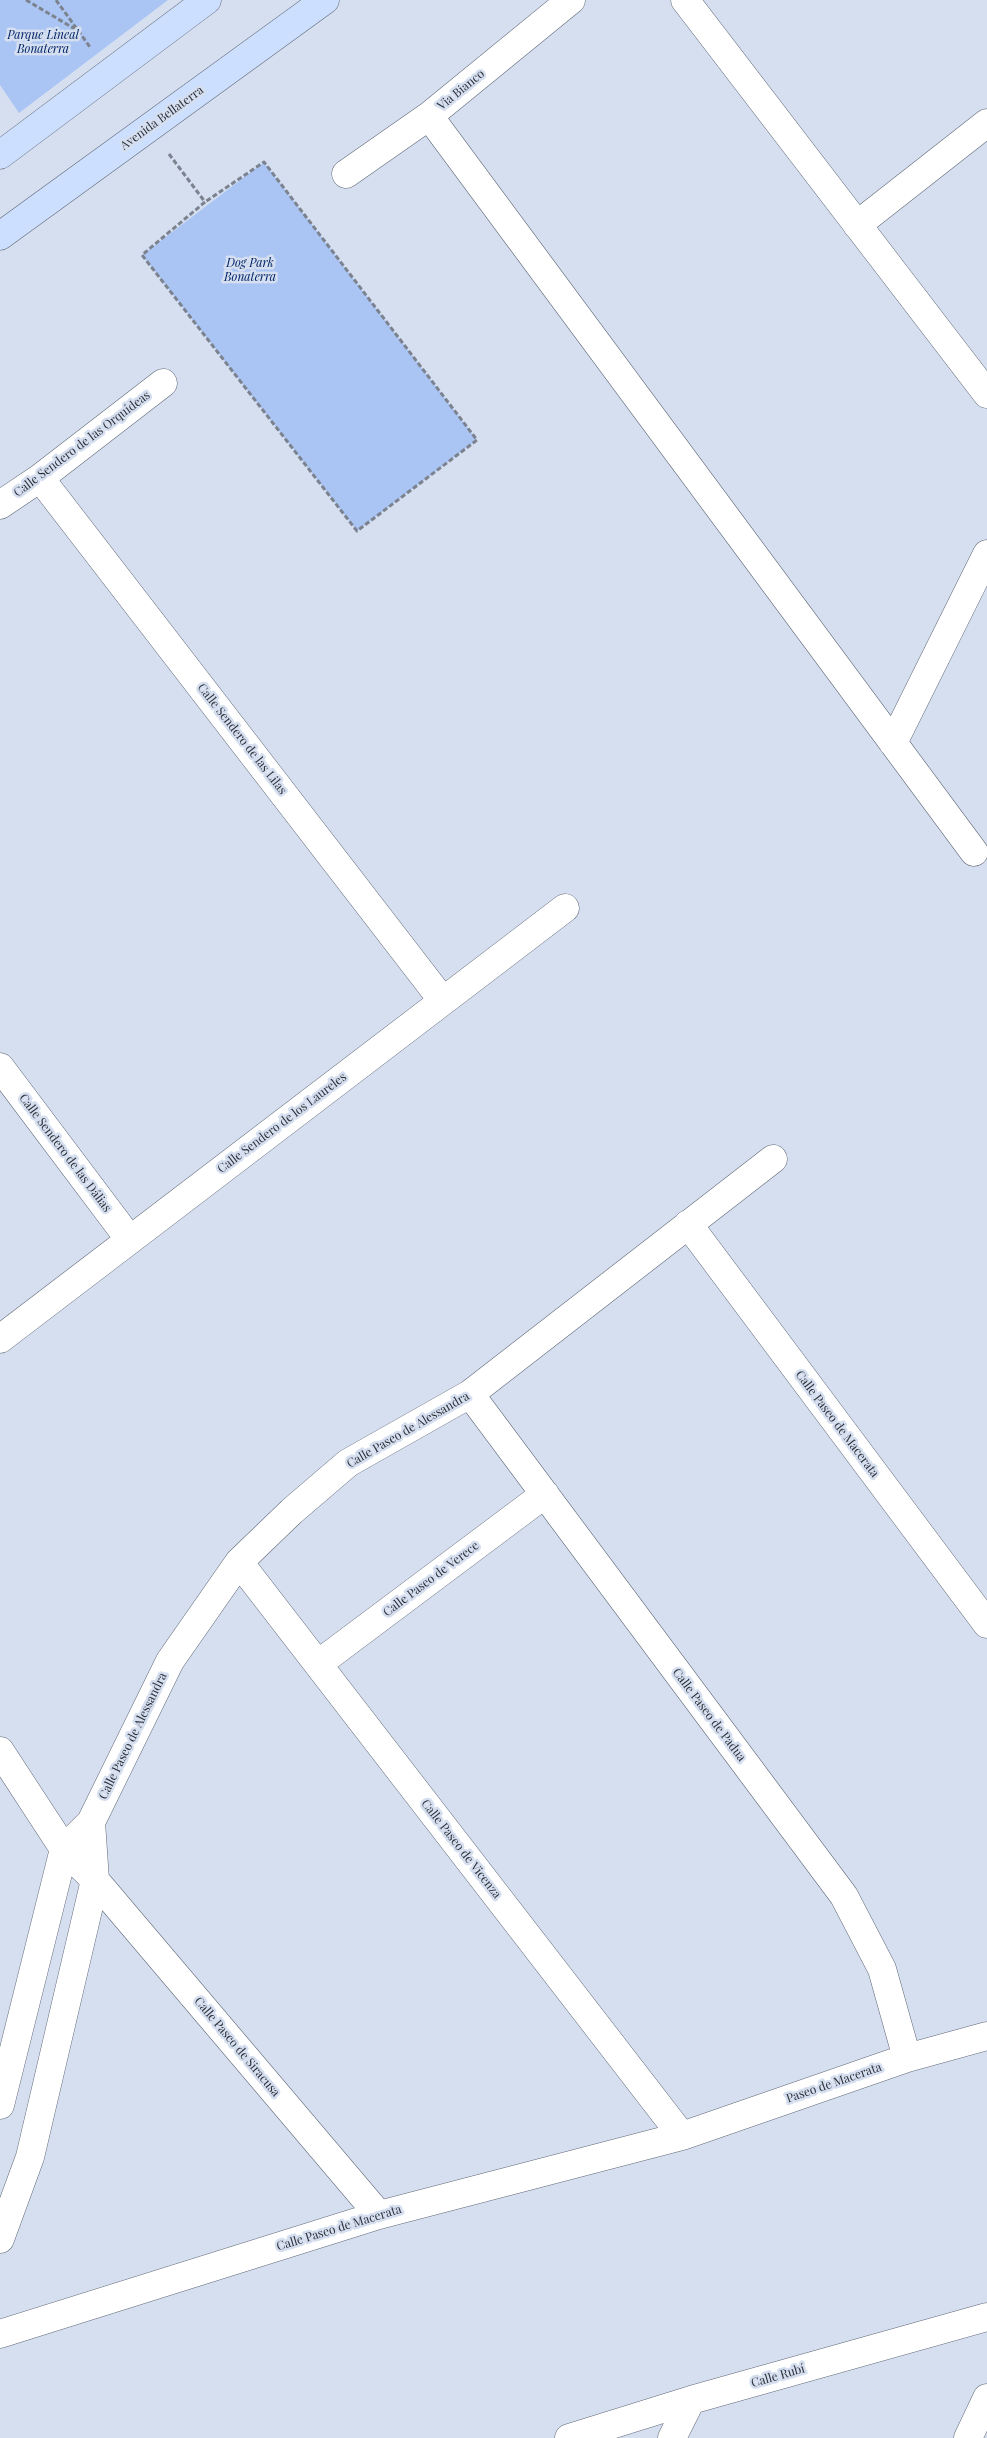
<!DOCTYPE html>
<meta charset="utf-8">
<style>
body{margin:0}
canvas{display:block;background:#d5dff0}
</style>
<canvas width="987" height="2438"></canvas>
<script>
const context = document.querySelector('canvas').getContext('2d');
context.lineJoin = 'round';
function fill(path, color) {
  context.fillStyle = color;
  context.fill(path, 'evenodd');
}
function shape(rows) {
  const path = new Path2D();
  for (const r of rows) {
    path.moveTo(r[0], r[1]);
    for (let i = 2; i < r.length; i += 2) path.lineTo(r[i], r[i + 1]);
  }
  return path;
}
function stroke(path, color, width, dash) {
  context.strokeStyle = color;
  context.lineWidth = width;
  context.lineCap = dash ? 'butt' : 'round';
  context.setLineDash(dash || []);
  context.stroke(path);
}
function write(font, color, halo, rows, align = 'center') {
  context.font = font + ' "Playfair Display",serif';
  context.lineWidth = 5;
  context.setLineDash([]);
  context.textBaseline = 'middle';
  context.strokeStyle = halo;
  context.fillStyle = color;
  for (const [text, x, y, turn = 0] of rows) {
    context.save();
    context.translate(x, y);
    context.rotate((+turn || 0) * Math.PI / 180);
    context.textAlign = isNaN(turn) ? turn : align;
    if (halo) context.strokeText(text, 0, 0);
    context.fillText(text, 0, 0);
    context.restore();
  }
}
fill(shape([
 [0,0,168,0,19,113,0,85],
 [264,162,477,440,357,531,142,255]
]), '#aac5f4');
const street = shape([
 [685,0,987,394],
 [429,116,974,852],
 [346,174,429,116,571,0],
 [857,225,987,123],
 [40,478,443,1001],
 [0,505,40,478,163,383],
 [893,743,987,554],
 [0,1067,130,1240],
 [688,1224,987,1624],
 [0,1339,565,908],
 [470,1394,844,1896,882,1969,907,2058],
 [239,1562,682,2136],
 [318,1664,545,1494],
 [0,1751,64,1849,95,1880,379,2215],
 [0,2105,64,1849,91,1822,170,1661,239,1562,292,1511,348,1463,470,1394,773,1159],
 [0,2239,30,2157,95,1880,91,1822],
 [0,2334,379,2215,682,2136,907,2058,987,2036],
 [569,2438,691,2400,987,2317],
 [672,2438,691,2400],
 [968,2438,987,2398]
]);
const secondary = shape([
 [0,155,207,0],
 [0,236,325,0]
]);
stroke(street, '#616978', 29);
stroke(secondary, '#616978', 29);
stroke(shape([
 [26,0,75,29],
 [56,0,90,47],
 [169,154,205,202,142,255,357,531,477,440,264,162,205,202]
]), '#7c838f', 3, [5, 2.5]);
stroke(street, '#fff', 28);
stroke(secondary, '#cddffe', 28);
write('italic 12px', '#002467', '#d5dff0', [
 ["Parque Lineal",43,35],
 ["Bonaterra",43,49],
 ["Dog Park",250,263],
 ["Bonaterra",250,277]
]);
write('12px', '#2c3037', '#d5dff0', [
 ["Via Bianco",461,90,-39],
 ["Avenida Bellaterra",162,118,-36],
 ["Calle Sendero de las Orquídeas",82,444,-37],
 ["Calle Sendero de las Lilas",242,739,52],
 ["Calle Sendero de los Laureles",282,1123,-37],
 ["Calle Sendero de las Dálias",65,1153,53],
 ["Calle Paseo de Macerata",837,1424,53],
 ["Calle Paseo de Alessandra",408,1430,-30],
 ["Calle Paseo de Verece",431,1579,-37],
 ["Calle Paseo de Padua",709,1715,53],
 ["Calle Paseo de Alessandra",133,1736,-64],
 ["Calle Paseo de Vicenza",461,1849,52],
 ["Calle Paseo de Siracusa",237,2047,50],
 ["Paseo de Macerata",834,2083,-19],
 ["Calle Paseo de Macerata",339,2228,-17],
 ["Calle Rubí",778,2376,-16]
]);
</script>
